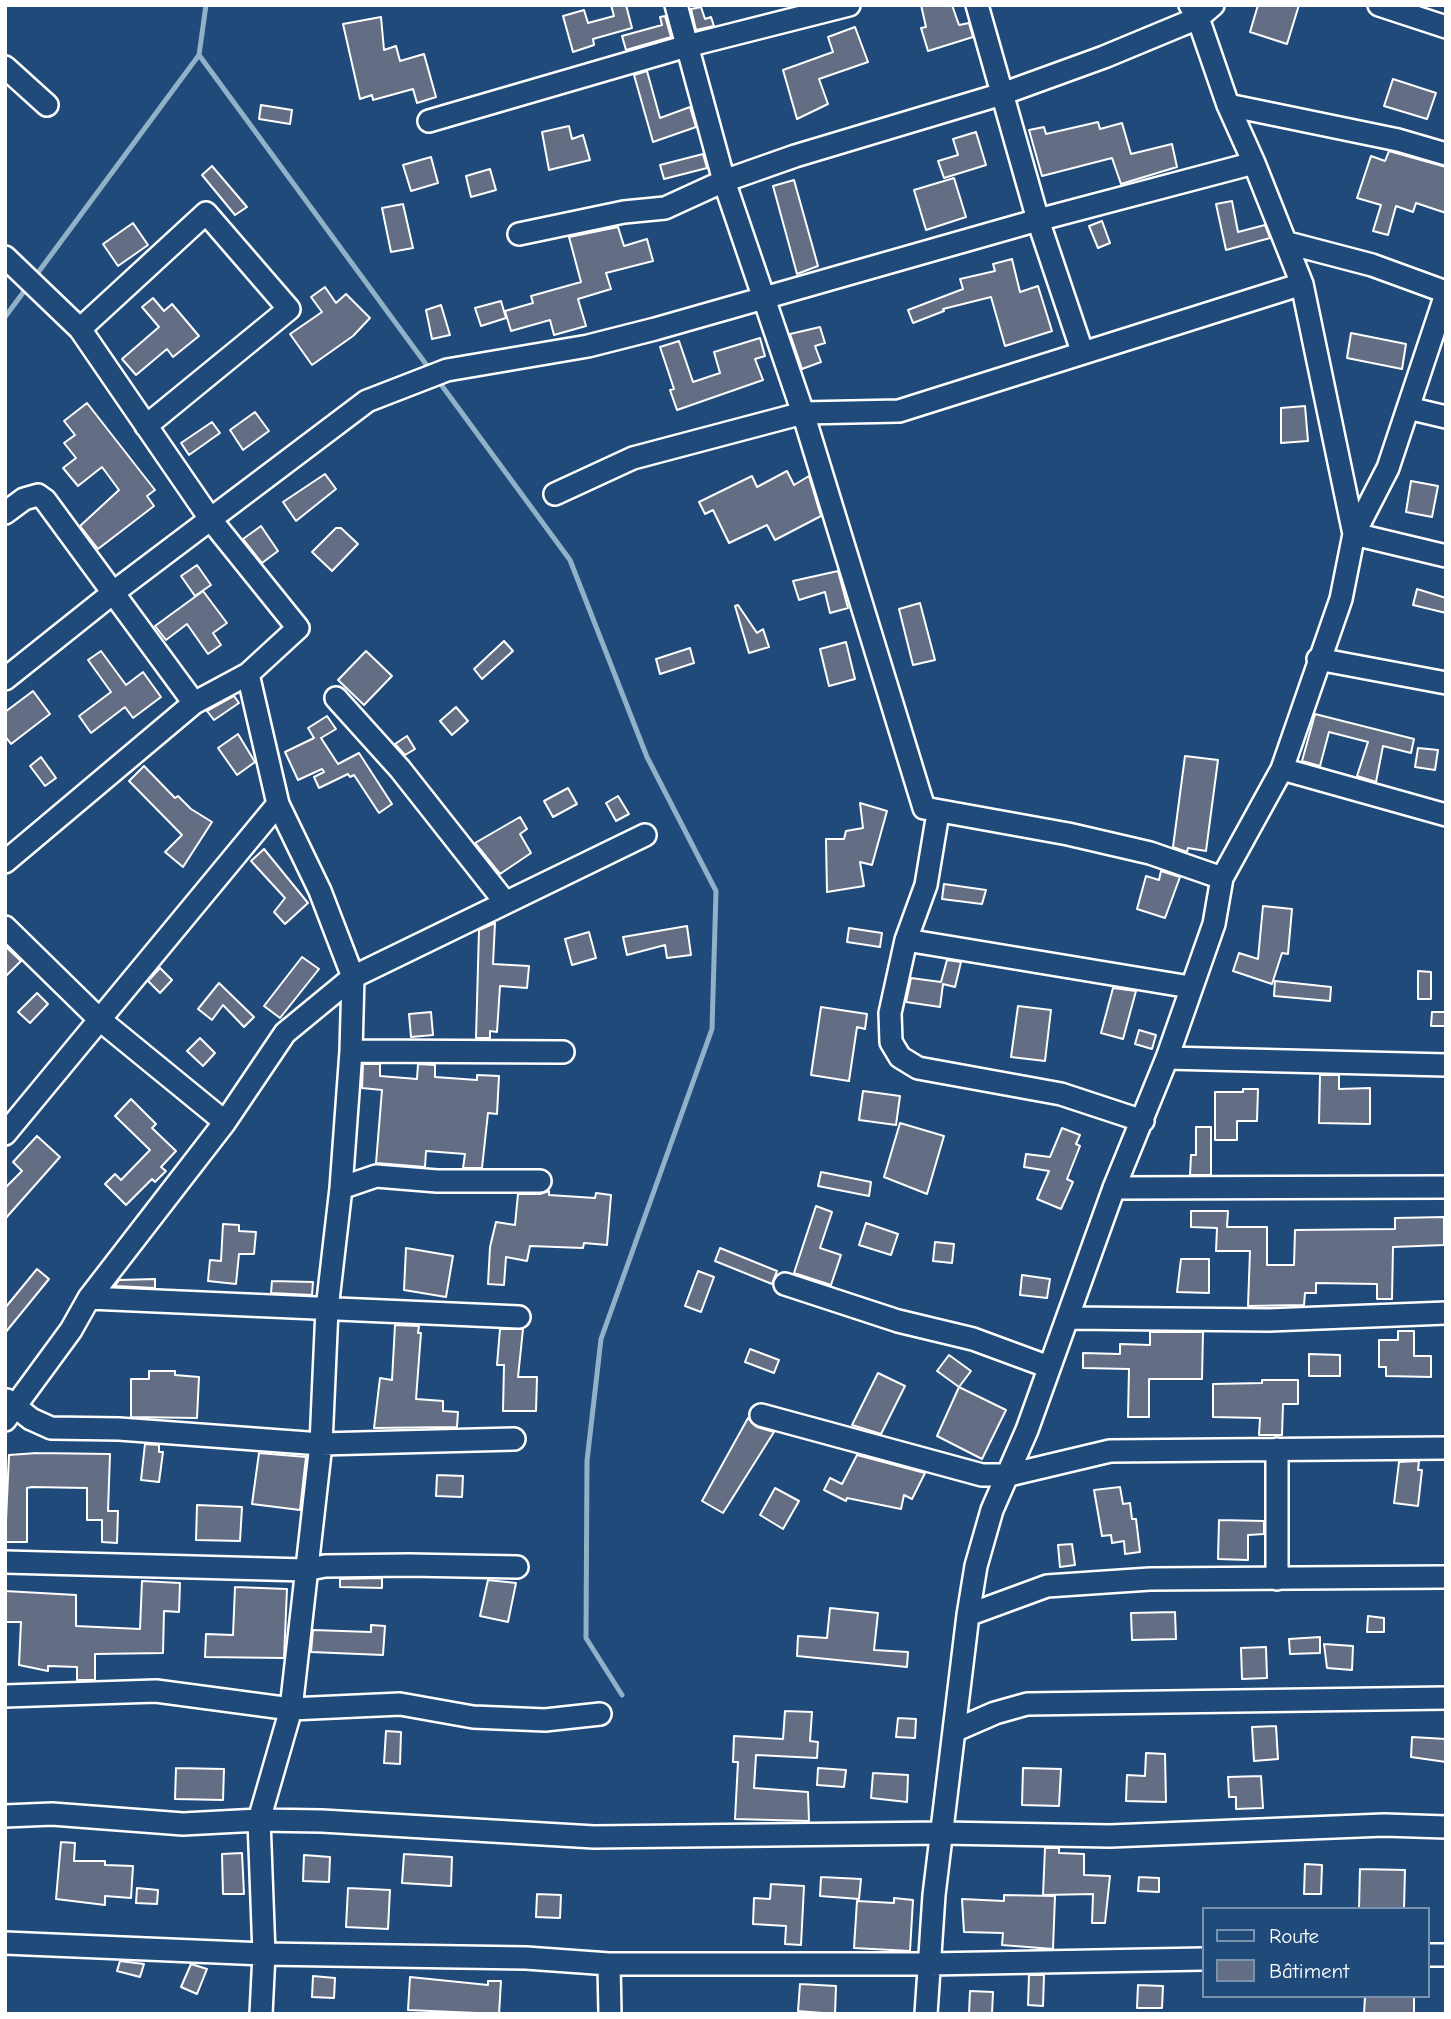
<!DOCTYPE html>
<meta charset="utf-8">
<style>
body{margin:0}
#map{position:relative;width:1451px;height:2019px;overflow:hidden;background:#1f4a7a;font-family:"Comic Neue",sans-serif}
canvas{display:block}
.frame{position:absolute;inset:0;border:7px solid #fff;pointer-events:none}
.legend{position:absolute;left:1202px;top:1907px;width:228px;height:91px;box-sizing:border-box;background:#1f4a7a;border:2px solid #7992af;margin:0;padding:9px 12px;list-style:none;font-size:21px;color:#fff}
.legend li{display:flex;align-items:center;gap:14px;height:35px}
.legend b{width:35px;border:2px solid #7992af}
</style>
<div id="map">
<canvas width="1451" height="2019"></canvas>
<div class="frame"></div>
<ul class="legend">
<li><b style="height:9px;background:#1f4a7a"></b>Route</li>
<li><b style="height:19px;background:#636d83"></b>Bâtiment</li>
</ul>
</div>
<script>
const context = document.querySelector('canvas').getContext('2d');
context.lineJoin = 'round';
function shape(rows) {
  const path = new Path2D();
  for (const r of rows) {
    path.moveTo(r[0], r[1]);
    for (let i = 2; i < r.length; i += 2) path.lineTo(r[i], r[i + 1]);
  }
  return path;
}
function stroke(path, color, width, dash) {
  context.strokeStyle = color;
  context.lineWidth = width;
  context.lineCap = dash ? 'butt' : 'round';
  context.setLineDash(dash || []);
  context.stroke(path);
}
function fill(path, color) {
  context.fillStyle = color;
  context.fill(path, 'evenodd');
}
stroke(shape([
 [206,5,199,55,431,371],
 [34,278,199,55],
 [5,317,28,286],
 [437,379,570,560,647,757,716,891,712,1029,601,1339,587,1461,586,1638,622,1695]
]), '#91b1c8', 5);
const building = shape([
 [611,5,626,5,632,28,593,39,594,45,573,52,563,16,584,10,588,23,614,16,611,5],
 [921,5,952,5,959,25,969,23,973,37,928,51,921,28,926,27,921,5],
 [1258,5,1299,5,1287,44,1250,32,1258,5],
 [701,7,705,19,711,17,714,26,696,30,691,9,701,7],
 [665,16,671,37,626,50,622,36,662,25,660,17,665,16],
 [381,17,384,50,396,46,400,61,424,54,436,97,417,103,413,89,373,100,372,95,360,99,343,24,381,17],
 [855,27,868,62,819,79,828,104,797,119,783,70,833,52,828,37,855,27],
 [647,71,660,118,690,107,696,127,653,142,634,75,647,71],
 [1393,79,1436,93,1427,119,1384,106,1393,79],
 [261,105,292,110,290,124,259,119,261,105],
 [1098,122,1100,129,1122,123,1131,154,1172,144,1177,167,1121,184,1112,158,1042,176,1029,130,1044,127,1046,134,1098,122],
 [569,126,572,139,583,135,590,160,549,170,542,132,569,126],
 [976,132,986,165,944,178,938,161,958,155,953,139,976,132],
 [1389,151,1446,167,1446,213,1416,203,1413,212,1396,206,1388,235,1373,231,1381,205,1357,198,1371,156,1385,161,1389,151],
 [703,154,707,168,664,179,660,165,703,154],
 [431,157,438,183,411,191,403,165,431,157],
 [212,166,247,207,235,215,202,175,212,166],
 [490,169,496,190,471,197,466,176,490,169],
 [954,178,966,217,926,230,914,190,954,178],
 [794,180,818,266,797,274,773,186,794,180],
 [1232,201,1238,232,1265,225,1270,238,1226,250,1216,204,1232,201],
 [403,204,413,248,391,252,382,208,403,204],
 [1102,221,1110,243,1098,248,1089,226,1102,221],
 [133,223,148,245,118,266,103,244,133,223],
 [618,227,624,246,647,239,653,261,606,273,611,289,578,299,586,326,554,335,550,320,511,331,505,311,533,303,531,296,581,282,569,237,618,227],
 [1012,259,1020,292,1038,286,1052,331,1005,346,991,297,943,309,944,311,913,323,908,310,963,289,960,279,995,271,993,264,1012,259],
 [325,287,336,303,346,294,370,318,353,336,312,365,290,334,322,312,311,297,325,287],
 [153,298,164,311,172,304,199,336,173,357,167,349,136,375,122,359,159,327,142,307,153,298],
 [501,301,506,318,481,326,475,308,501,301],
 [441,305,450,335,432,339,426,310,441,305],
 [820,327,825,343,815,346,821,362,802,369,790,334,820,327],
 [1351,333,1406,344,1402,369,1347,358,1351,333],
 [760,338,765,356,755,359,763,380,677,410,670,390,674,389,660,347,679,341,693,382,720,373,714,352,760,338],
 [87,403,155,490,147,496,154,506,98,549,80,526,119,490,102,467,78,486,63,468,76,458,64,443,75,435,64,421,87,403],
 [1305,406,1308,441,1281,443,1281,408,1305,406],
 [255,412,269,431,243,450,230,430,255,412],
 [212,422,220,433,189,455,181,443,212,422],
 [787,471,794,485,809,476,821,516,775,540,767,525,729,543,713,510,705,514,699,502,752,476,757,487,787,471],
 [325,474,336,489,296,521,283,502,325,474],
 [1411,481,1438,486,1432,517,1406,512,1411,481],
 [261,526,278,551,262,563,243,539,261,526],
 [336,528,341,528,358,544,332,571,312,552,336,528],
 [197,565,211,585,195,596,181,576,197,565],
 [838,571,848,608,830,613,825,592,799,600,793,581,838,571],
 [1417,589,1446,598,1446,613,1413,605,1417,589],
 [203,591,227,623,213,633,221,645,208,654,187,624,166,640,155,626,203,591],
 [920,603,935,660,913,665,899,609,920,603],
 [738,605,757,633,763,629,769,647,749,653,735,606,738,605],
 [504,641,513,651,482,679,474,669,504,641],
 [846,642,855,679,829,686,820,649,846,642],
 [690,648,694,663,660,674,656,659,690,648],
 [101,651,126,685,143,672,161,697,133,718,125,707,91,733,79,716,111,692,88,660,101,651],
 [366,651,392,676,364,705,338,680,366,651],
 [33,691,50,714,11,744,5,736,5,712,33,691],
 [234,696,239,703,214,720,207,711,234,696],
 [456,707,468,721,452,735,440,721,456,707],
 [1315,714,1414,739,1411,753,1383,746,1376,782,1357,776,1368,742,1329,732,1320,766,1302,761,1315,714],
 [327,716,336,729,321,738,338,764,359,753,392,804,379,813,354,775,350,777,348,774,319,788,314,777,324,772,322,769,298,780,285,752,314,738,308,728,327,716],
 [238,734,255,762,237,775,218,748,238,734],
 [407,736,415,749,405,755,395,744,407,736],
 [1418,748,1438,750,1435,770,1415,767,1418,748],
 [1185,756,1218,760,1206,851,1188,848,1187,852,1173,847,1185,756],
 [41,757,56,778,45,786,30,766,41,757],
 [144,766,175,798,178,796,191,809,212,822,183,867,165,852,182,835,129,781,144,766],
 [568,788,577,804,553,817,544,801,568,788],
 [618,796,629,814,616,821,606,803,618,796],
 [860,803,887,811,872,865,860,862,864,886,827,892,826,839,844,839,846,831,863,828,860,803],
 [520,817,527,829,520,834,531,853,500,874,475,843,520,817],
 [264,849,308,903,285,924,274,912,285,898,251,861,264,849],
 [1161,871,1180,877,1165,918,1137,909,1146,876,1159,880,1161,871],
 [944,884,986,890,982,904,942,899,944,884],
 [1263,906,1292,909,1288,954,1282,953,1272,984,1233,971,1239,953,1258,959,1263,906],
 [495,923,493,964,529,966,527,988,500,986,497,1032,490,1031,490,1038,476,1038,479,930,495,923],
 [687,926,691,955,667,958,665,945,627,955,623,937,687,926],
 [849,928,882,933,880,947,847,942,849,928],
 [589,932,596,958,572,965,565,939,589,932],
 [5,946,21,961,5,977,5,946],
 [302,957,319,969,280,1018,264,1006,302,957],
 [947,960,961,962,955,987,943,984,940,1007,906,1002,911,978,941,982,947,960],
 [160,968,172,980,160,993,148,981,160,968],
 [1418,971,1431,972,1431,999,1418,999,1418,971],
 [1275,981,1331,987,1330,1001,1274,996,1275,981],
 [219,983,254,1017,244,1027,223,1005,212,1020,198,1009,219,983],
 [1113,988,1136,991,1123,1039,1101,1033,1113,988],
 [37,993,48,1004,30,1023,18,1012,37,993],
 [1018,1006,1051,1010,1045,1061,1011,1057,1018,1006],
 [821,1007,867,1014,865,1029,857,1027,849,1081,811,1075,821,1007],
 [431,1012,433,1035,411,1037,409,1014,431,1012],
 [1432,1012,1446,1012,1446,1026,1431,1026,1432,1012],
 [1139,1030,1156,1035,1152,1049,1135,1044,1139,1030],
 [200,1038,215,1053,203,1066,187,1051,200,1038],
 [363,1064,380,1064,380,1076,417,1079,418,1064,435,1065,435,1077,477,1080,477,1075,499,1076,497,1114,488,1113,482,1168,463,1168,465,1154,426,1151,425,1167,376,1163,382,1090,362,1088,363,1064],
 [1320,1075,1339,1075,1339,1089,1370,1088,1370,1124,1319,1123,1320,1075],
 [1243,1089,1258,1089,1257,1121,1237,1121,1237,1140,1215,1140,1215,1092,1243,1092,1243,1089],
 [863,1091,900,1096,896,1125,859,1120,863,1091],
 [131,1099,156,1124,152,1128,176,1151,161,1167,166,1171,155,1182,152,1179,126,1205,105,1184,115,1174,121,1180,150,1150,115,1116,131,1099],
 [900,1123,944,1136,927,1194,884,1177,900,1123],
 [1196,1127,1211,1127,1211,1175,1190,1175,1191,1155,1196,1155,1196,1127],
 [1062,1128,1080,1135,1076,1144,1080,1146,1067,1179,1073,1182,1061,1209,1037,1199,1049,1171,1024,1167,1026,1154,1050,1157,1062,1128],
 [37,1136,60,1157,5,1219,5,1188,22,1171,13,1162,37,1136],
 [821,1172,871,1182,869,1196,818,1186,821,1172],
 [549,1191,549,1195,595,1198,596,1193,611,1195,607,1245,584,1243,583,1248,530,1246,527,1261,506,1257,504,1285,488,1284,490,1247,496,1222,515,1225,518,1194,540,1194,549,1191],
 [816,1206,832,1212,820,1248,841,1255,831,1285,794,1273,816,1206],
 [1191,1211,1228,1211,1227,1227,1267,1227,1267,1265,1294,1265,1295,1230,1395,1229,1395,1218,1444,1217,1444,1245,1393,1247,1392,1299,1377,1299,1377,1284,1316,1283,1316,1293,1305,1293,1304,1305,1248,1306,1250,1251,1216,1251,1217,1228,1191,1227,1191,1211],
 [866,1223,898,1234,891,1255,859,1245,866,1223],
 [223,1224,239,1225,239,1231,256,1232,254,1254,239,1254,236,1284,208,1281,210,1260,221,1261,223,1224],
 [935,1242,954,1244,952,1263,933,1261,935,1242],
 [406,1248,453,1256,446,1297,404,1290,406,1248],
 [720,1248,777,1271,772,1284,715,1261,720,1248],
 [1181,1259,1209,1259,1209,1293,1177,1292,1181,1259],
 [37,1269,49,1279,5,1333,5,1308,37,1269],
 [698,1271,714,1277,701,1312,685,1306,698,1271],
 [1022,1275,1050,1279,1047,1298,1020,1295,1022,1275],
 [155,1279,155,1288,115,1286,119,1280,155,1279],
 [272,1281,313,1282,312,1295,271,1293,272,1281],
 [395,1325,419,1326,418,1333,421,1333,416,1399,443,1401,443,1411,458,1412,457,1427,374,1428,380,1378,392,1380,395,1325],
 [500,1329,523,1329,518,1377,537,1377,536,1411,503,1411,504,1365,497,1365,500,1329],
 [1398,1331,1414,1331,1414,1356,1431,1356,1431,1377,1386,1376,1386,1367,1379,1367,1379,1340,1398,1340,1398,1331],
 [1150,1332,1203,1332,1202,1379,1149,1379,1149,1417,1128,1417,1129,1369,1083,1368,1083,1353,1120,1354,1120,1344,1150,1345,1150,1332],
 [750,1349,779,1360,774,1373,745,1362,750,1349],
 [1309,1354,1340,1355,1340,1376,1309,1376,1309,1354],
 [949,1355,971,1371,959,1387,937,1371,949,1355],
 [149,1371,175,1371,175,1375,199,1377,197,1418,131,1417,131,1379,149,1379,149,1371],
 [878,1373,905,1386,881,1434,852,1425,878,1373],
 [1262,1380,1298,1380,1298,1404,1283,1404,1282,1435,1259,1435,1260,1418,1213,1417,1213,1384,1262,1383,1262,1380],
 [959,1387,1006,1410,982,1459,937,1436,959,1387],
 [748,1418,757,1427,774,1432,723,1513,702,1501,748,1418],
 [145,1444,159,1445,159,1452,163,1452,159,1482,141,1480,145,1444],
 [37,1453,110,1454,108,1511,118,1511,117,1543,102,1542,102,1520,87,1520,87,1488,32,1487,27,1488,27,1542,5,1542,9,1455,37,1453],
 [259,1453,306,1457,300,1510,252,1504,259,1453],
 [857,1455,925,1473,912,1499,904,1495,901,1509,847,1498,846,1501,824,1490,830,1478,842,1484,857,1455],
 [1419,1461,1418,1470,1422,1470,1418,1506,1394,1503,1399,1462,1419,1461],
 [437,1475,463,1476,462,1497,436,1496,437,1475],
 [1120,1487,1123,1504,1130,1503,1132,1519,1136,1519,1140,1552,1125,1554,1124,1541,1112,1543,1111,1535,1102,1536,1094,1490,1120,1487],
 [775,1488,799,1501,783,1529,760,1515,775,1488],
 [197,1505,242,1507,240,1541,196,1540,197,1505],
 [1219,1520,1264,1521,1264,1534,1248,1535,1248,1560,1218,1559,1219,1520],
 [1072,1544,1075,1565,1060,1567,1058,1545,1072,1544],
 [382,1578,382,1588,340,1587,340,1579,382,1578],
 [488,1580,516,1583,508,1622,480,1616,488,1580],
 [142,1581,180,1583,179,1612,164,1611,163,1653,95,1654,95,1680,77,1680,77,1667,48,1666,48,1671,19,1665,21,1622,5,1622,5,1591,76,1595,76,1626,140,1629,142,1581],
 [235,1587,287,1589,284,1658,205,1657,206,1634,233,1635,235,1587],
 [830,1608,878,1613,874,1650,908,1652,907,1667,797,1656,798,1636,827,1638,830,1608],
 [1175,1612,1176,1639,1132,1640,1131,1613,1175,1612],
 [1368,1616,1384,1618,1384,1632,1367,1632,1368,1616],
 [371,1625,385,1626,383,1655,311,1652,313,1630,371,1632,371,1625],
 [1320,1637,1320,1653,1290,1654,1289,1639,1320,1637],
 [1324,1644,1353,1646,1352,1670,1327,1668,1324,1644],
 [1266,1647,1267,1678,1242,1679,1241,1648,1266,1647],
 [785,1711,812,1712,810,1741,818,1742,817,1758,756,1755,754,1788,808,1792,809,1821,735,1819,738,1762,733,1762,734,1736,783,1739,785,1711],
 [898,1718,916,1719,915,1738,896,1737,898,1718],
 [1276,1726,1278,1759,1254,1761,1252,1727,1276,1726],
 [386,1731,401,1732,400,1764,384,1763,386,1731],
 [1412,1737,1446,1739,1446,1762,1411,1757,1412,1737],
 [1146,1753,1165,1754,1166,1802,1126,1801,1127,1775,1145,1776,1146,1753],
 [176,1768,224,1769,223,1800,175,1799,176,1768],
 [818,1768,846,1770,844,1787,817,1785,818,1768],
 [1023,1768,1061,1769,1059,1806,1022,1805,1023,1768],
 [873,1773,908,1775,907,1802,871,1798,873,1773],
 [1261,1776,1263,1808,1236,1809,1236,1797,1229,1797,1228,1777,1261,1776],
 [61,1842,75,1843,74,1861,105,1861,105,1865,133,1866,131,1898,105,1896,105,1905,56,1899,61,1842],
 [1045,1848,1059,1848,1059,1853,1084,1854,1084,1875,1110,1876,1105,1923,1092,1923,1093,1894,1043,1895,1045,1848],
 [242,1853,244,1894,223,1894,222,1854,242,1853],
 [404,1854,452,1857,451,1886,402,1883,404,1854],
 [304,1855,330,1857,329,1882,303,1881,304,1855],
 [1305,1864,1322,1865,1321,1894,1304,1894,1305,1864],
 [1360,1869,1405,1870,1404,1909,1359,1909,1360,1869],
 [821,1877,861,1879,859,1899,820,1896,821,1877],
 [1139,1877,1159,1878,1159,1892,1138,1891,1139,1877],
 [771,1884,804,1886,801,1945,785,1944,786,1926,753,1924,754,1898,770,1899,771,1884],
 [137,1888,158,1890,157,1904,136,1903,137,1888],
 [348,1888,390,1890,388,1929,346,1927,348,1888],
 [537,1894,561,1895,560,1918,536,1917,537,1894],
 [1004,1895,1055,1896,1053,1949,1002,1945,1003,1933,964,1932,962,1899,1004,1901,1004,1895],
 [894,1898,913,1900,910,1951,854,1948,857,1901,894,1903,894,1898],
 [120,1961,144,1964,140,1977,117,1971,120,1961],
 [191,1964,207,1969,197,1994,181,1987,191,1964],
 [1029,1975,1044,1975,1043,2006,1028,2005,1029,1975],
 [313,1976,335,1978,334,1998,312,1997,313,1976],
 [410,1977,488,1985,488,1981,501,1981,499,2014,408,2010,410,1977],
 [800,1984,836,1986,835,2014,798,2011,800,1984],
 [1138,1985,1163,1986,1162,2008,1137,2008,1138,1985],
 [970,1991,993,1992,992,2014,969,2014,970,1991],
 [1394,1996,1414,1996,1414,2014,1364,2014,1365,1997,1394,1996]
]);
fill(building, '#636d83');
stroke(building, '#fff', 2);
const minor = shape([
 [676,5,724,181,803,413,924,808,1068,834,1150,853,1222,878],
 [977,5,1038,220,1082,351],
 [1190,5,1198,18,1228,105,1254,163,1302,284,1354,534],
 [1379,5,1446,27],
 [5,67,47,105],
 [1228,105,1398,140,1446,154],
 [429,121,687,46,849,5],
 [519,234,624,212,665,208,724,181,795,156,1002,94,1104,57,1198,18,1213,5],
 [1288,243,1372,265,1446,292],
 [5,257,80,329,211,520,298,628,248,674,194,703,5,862],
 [80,329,206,213,289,309,146,426],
 [1408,408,1446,417],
 [555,494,633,458,803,413,899,411,1302,284],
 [5,513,24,499,38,495,45,500,194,703],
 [1354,534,1446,556],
 [1318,659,1446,683],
 [248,674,278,804,320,891,353,977,351,1051,341,1188,327,1309,321,1444,291,1709,259,1820,264,1954,261,2014],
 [5,679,114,592,367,401,447,370,588,346,655,329,1038,220,1254,163],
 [336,698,400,769,505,902],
 [1282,769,1446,815],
 [938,813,926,885,906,940,890,1013,891,1042,900,1057,918,1068,1061,1094,1143,1121],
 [5,927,99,1019,225,1122],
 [906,940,1190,987],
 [351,1051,563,1052],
 [1167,1058,1446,1065],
 [5,1134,278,804],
 [341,1188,376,1176,437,1181,540,1181],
 [1114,1188,1446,1187],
 [785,1284,898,1321,973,1339,1049,1367],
 [89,1298,519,1317],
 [1068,1318,1269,1320,1446,1313],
 [7,1400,31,1419,51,1428,119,1429,321,1444,514,1439],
 [761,1415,982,1475,1009,1475,1110,1451,1446,1448],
 [5,1420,71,1330,89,1298,225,1122,285,1033,353,977,645,835],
 [1277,1449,1277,1579],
 [5,1562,305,1570,325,1566,409,1565,517,1567],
 [968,1615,1047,1586,1150,1579,1446,1577],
 [5,1696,156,1691,291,1709,400,1704,473,1717,545,1720,600,1714],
 [956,1730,995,1713,1027,1704,1446,1698],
 [5,1816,52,1814,183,1824,259,1820,322,1821,594,1837,942,1833,1110,1836,1384,1825,1446,1827],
 [5,1943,264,1954,526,1958,609,1964,930,1964,1204,1959],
 [1428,1955,1446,1955],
 [609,1964,610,2014],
 [926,2014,934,1895,968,1615,976,1566,992,1510,1027,1430,1114,1188,1167,1058,1214,924,1222,878,1282,769,1341,599,1354,534,1388,468,1446,294]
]);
stroke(minor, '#fff', 26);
stroke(minor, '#1f4a7a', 21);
</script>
